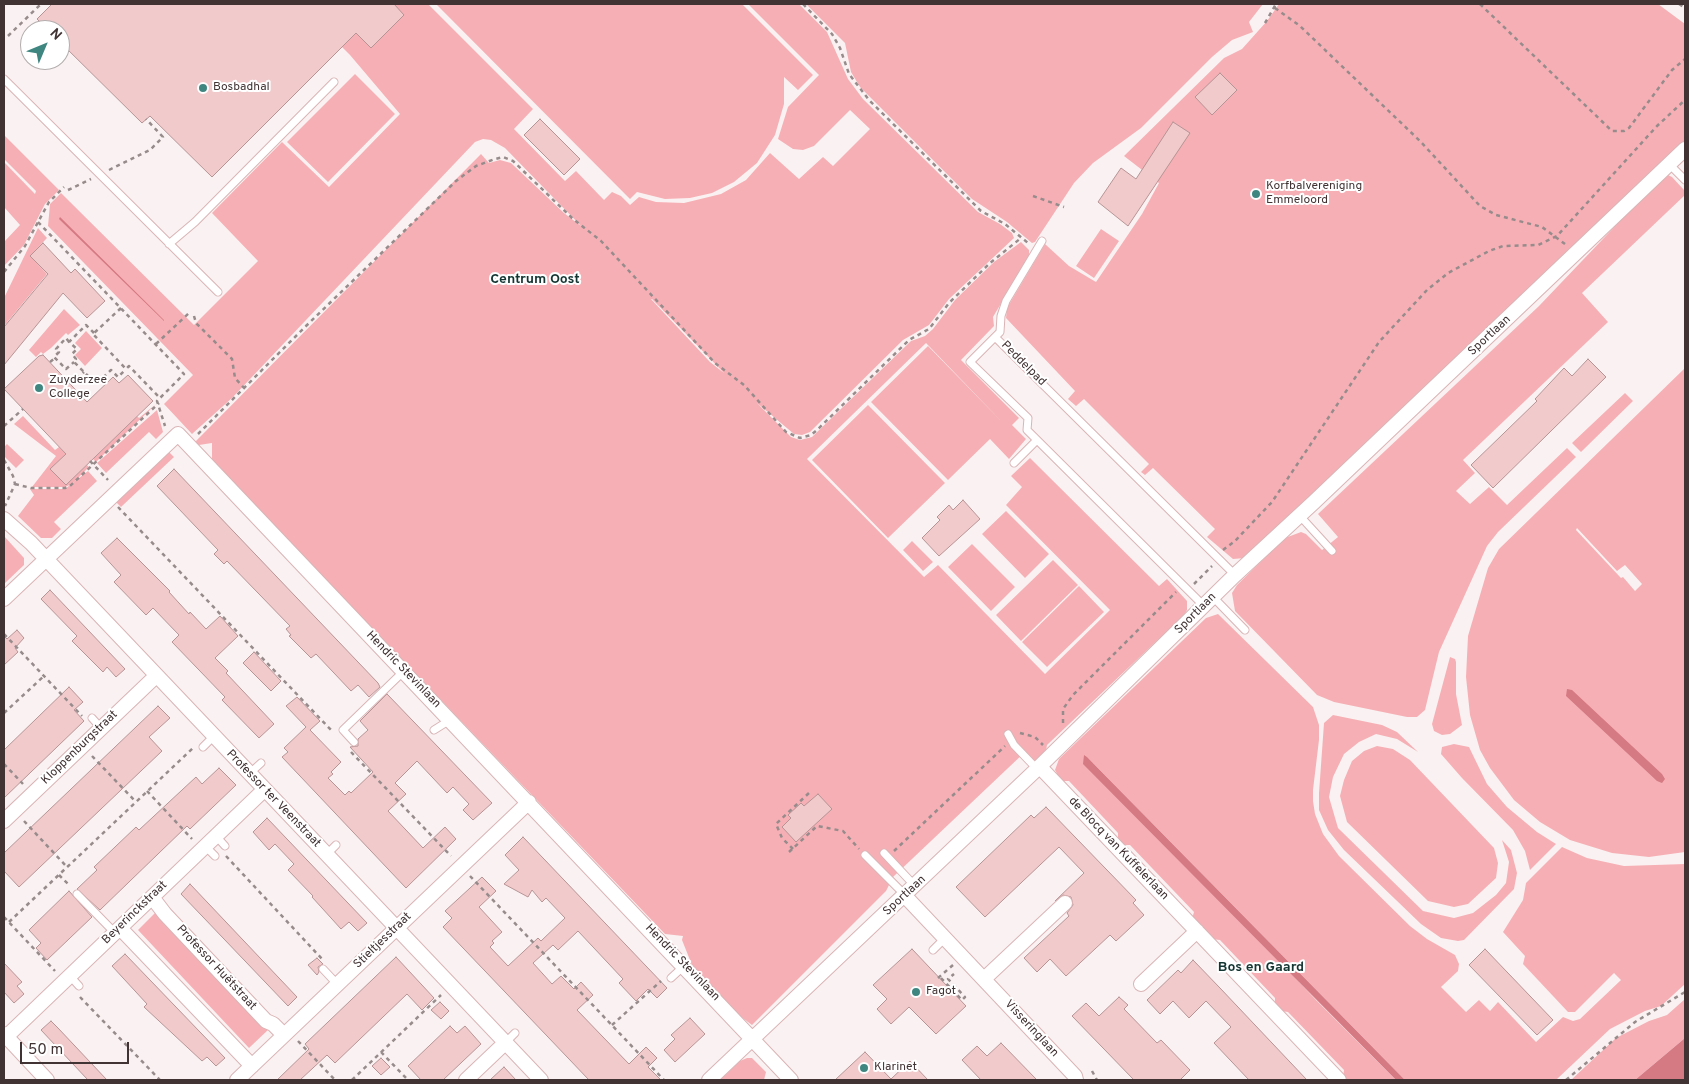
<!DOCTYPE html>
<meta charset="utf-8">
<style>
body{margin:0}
#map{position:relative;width:1689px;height:1084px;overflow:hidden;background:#faf2f2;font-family:Overpass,sans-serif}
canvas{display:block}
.frame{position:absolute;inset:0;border:5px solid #413233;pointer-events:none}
.north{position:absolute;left:20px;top:20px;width:50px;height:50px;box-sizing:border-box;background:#fff;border:1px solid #b3adad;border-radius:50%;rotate:45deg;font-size:14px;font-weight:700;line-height:20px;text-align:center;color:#413233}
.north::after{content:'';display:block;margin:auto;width:18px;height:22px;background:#3f8680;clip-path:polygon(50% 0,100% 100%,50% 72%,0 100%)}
.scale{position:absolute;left:20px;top:1042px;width:109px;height:22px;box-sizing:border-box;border:2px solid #413233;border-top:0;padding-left:6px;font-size:15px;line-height:18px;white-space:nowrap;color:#413233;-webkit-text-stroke:4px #fff;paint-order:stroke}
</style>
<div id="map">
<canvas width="1689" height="1084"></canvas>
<div class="frame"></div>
<div class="north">N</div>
<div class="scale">50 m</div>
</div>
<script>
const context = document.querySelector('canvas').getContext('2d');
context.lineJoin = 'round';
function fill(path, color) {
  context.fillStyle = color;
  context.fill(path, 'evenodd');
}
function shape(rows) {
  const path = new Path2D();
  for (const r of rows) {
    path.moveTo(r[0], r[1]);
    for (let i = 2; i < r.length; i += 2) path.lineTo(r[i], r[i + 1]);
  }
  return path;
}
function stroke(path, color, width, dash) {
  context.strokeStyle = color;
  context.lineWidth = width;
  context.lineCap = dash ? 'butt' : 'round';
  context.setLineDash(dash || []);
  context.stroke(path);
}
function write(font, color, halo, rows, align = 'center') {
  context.font = font + ' Overpass,sans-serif';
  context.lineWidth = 4;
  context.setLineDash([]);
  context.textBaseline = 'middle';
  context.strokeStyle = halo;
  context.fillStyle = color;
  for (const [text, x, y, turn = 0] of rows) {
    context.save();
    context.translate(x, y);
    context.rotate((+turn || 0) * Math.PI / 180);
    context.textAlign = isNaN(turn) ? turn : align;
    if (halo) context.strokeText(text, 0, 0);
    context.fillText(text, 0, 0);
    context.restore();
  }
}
fill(shape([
 [299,4,428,4,533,109,514,129,565,181,576,171,604,200,612,192,621,196,630,205,639,197,656,202,684,203,721,194,746,180,770,153,799,179,823,157,833,166,870,129,850,110,814,146,803,150,793,149,778,139,788,107,819,75,748,4,799,4,827,32,848,79,863,99,978,212,1000,224,1012,233,1014,238,949,299,929,325,903,340,810,432,802,435,794,434,757,403,791,437,800,440,812,437,911,341,925,336,933,329,955,300,994,262,1021,242,1029,250,1029,256,993,317,994,326,961,360,1019,418,1012,425,1026,439,1009,459,990,439,948,480,871,402,928,346,1005,425,926,343,807,459,924,577,938,565,1045,674,1110,610,1006,505,1022,487,1011,476,1030,458,1159,586,1167,579,1187,601,1187,610,1184,615,1047,745,1046,751,1035,762,1025,752,893,877,886,891,752,1025,740,1016,692,965,682,940,683,936,665,934,236,486,212,459,212,443,199,445,194,443,481,154,489,163,500,160,511,163,564,213,581,226,505,148,491,140,483,139,475,142,232,398,192,434,164,404,193,375,48,226,50,204,61,193,194,325,258,261,212,213,282,142,329,187,400,114,350,55],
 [651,299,652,299,724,373,710,362],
 [436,4,742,4,813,75,798,90,784,77,784,104,775,135,757,163,734,182,712,193,690,198,665,199,637,192,630,199],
 [806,4,1263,4,1249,22,1253,32,1232,40,1212,57,1141,128,1093,163,1074,183,1035,242,1032,243,1007,222,972,199,860,87,851,72,845,43],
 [1279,4,1658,4,1685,24,1685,144,1245,558,1233,559,1207,537,1215,529,1153,468,1145,475,1141,472,1149,464,1084,399,1076,406,1068,399,1075,391,1006,318,1007,308,1045,244,1069,266,1096,282,1142,214,1159,183,1124,156,1224,58,1242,49,1267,21],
 [355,74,395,114,328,182,287,142],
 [4,135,59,190,45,204,24,245,4,266,4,242,20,225,4,207,4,162,35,194,36,191,4,159],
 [1668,175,1672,177,1685,191,1685,195,1582,293,1608,322,1463,460,1475,473,1456,491,1470,504,1489,487,1507,505,1567,448,1576,457,1498,532,1487,546,1439,652,1425,710,1417,717,1407,717,1334,702,1317,695,1235,611,1232,593,1237,585,1285,538,1301,532,1306,534,1322,550,1338,537,1318,514,1539,306,1663,176],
 [38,228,47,238,30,256,47,274,4,326,4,298],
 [1101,229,1119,241,1094,278,1076,266],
 [64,309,80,325,68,335,66,333,51,348,43,354,41,352,36,357,29,350],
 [86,331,102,348,85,366,75,355,81,349,75,343],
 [1685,368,1685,852,1649,857,1612,853,1570,840,1540,822,1514,800,1490,768,1480,750,1470,715,1466,677,1468,636,1488,568,1499,549],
 [1577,528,1617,571,1625,565,1642,584,1635,591,1623,577,1621,578,1576,530],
 [1625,393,1633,401,1581,452,1572,443],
 [156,404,96,462,93,459,137,416,139,418],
 [868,405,945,483,888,538,812,460],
 [157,410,163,432,156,439,149,432,106,473,97,463],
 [23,416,55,450,59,447,66,454,51,469,66,484,87,465,89,467,72,484,65,487,32,487,56,456,14,424],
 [7,444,24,460,16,468,4,456,4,447],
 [169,452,174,457,121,507,116,502],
 [88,471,97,481,54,522,61,529,52,538,41,538,18,516,34,495,30,489,65,489],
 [1006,511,1049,554,1025,578,982,534],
 [4,536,24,558,24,565,4,584],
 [912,541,933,562,923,571,903,550],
 [972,544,1015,587,991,611,948,567],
 [1053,560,1078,585,1021,641,996,615],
 [1079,586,1104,612,1047,667,1022,642],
 [1218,614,1313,707,1319,725,1319,740,1313,790,1313,801,1315,814,1323,834,1339,856,1410,926,1427,939,1455,955,1459,964,1458,971,1441,987,1466,1012,1479,1000,1490,1011,1498,1002,1536,1042,1563,1017,1573,1021,1580,1019,1621,980,1614,973,1575,1012,1568,1012,1523,964,1525,956,1503,932,1523,900,1526,883,1562,847,1587,858,1624,866,1685,864,1685,984,1661,1006,1645,1011,1610,1029,1556,1080,1405,1080,1085,755,1316,1000,1396,1080,1346,1080,1343,1078,1344,1070,1288,1012,1281,1011,1275,1005,1275,998,1220,940,1211,939,1192,919,1194,912,1130,845,1122,845,1118,841,1118,833,1069,781,1061,781,1055,770,1059,759,1206,618],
 [1450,657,1455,659,1456,662,1456,694,1462,725,1450,734,1442,735,1434,731,1432,724],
 [1333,715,1382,725,1397,732,1418,752,1397,739,1376,734,1359,742,1344,754,1333,777,1329,797,1338,828,1423,911,1454,918,1473,913,1496,895,1506,883,1509,862,1502,840,1511,850,1517,873,1514,889,1464,940,1458,941,1441,938,1421,924,1344,850,1328,830,1319,810,1319,793,1324,723],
 [1454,744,1469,747,1487,784,1507,807,1537,832,1556,844,1530,870,1525,851,1513,830,1462,778,1441,754,1442,747],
 [1377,746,1393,749,1410,760,1494,848,1498,863,1496,878,1468,904,1454,907,1428,901,1347,822,1340,796,1344,780,1352,761,1364,751],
 [156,912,268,1030,249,1048,138,930],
 [1685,999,1685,1038,1635,1080,1571,1080,1616,1038,1649,1021,1667,1015],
 [747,1058,752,1058,766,1072,764,1080,720,1080,740,1061]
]), '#f6b0b5');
fill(shape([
 [60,217,164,320,164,321,59,219],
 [1567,689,1572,690,1662,774,1665,779,1662,783,1657,781,1566,696],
 [1084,755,1087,757,1405,1080,1396,1080,1083,764],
 [1685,1038,1685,1080,1635,1080]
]), '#d57983');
const building = shape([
 [52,4,394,4,404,15,371,48,356,33,212,177,150,116,142,123,60,42,60,30,48,30,37,19,52,4],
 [1220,73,1237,90,1212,115,1195,97,1220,73],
 [540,119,580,159,564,175,524,135,540,119],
 [1173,122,1190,133,1128,226,1098,202,1121,168,1136,179,1173,122],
 [43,243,71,273,75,269,105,301,87,318,63,293,4,365,4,327,48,274,30,256,43,243],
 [43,355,87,402,113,377,119,383,128,375,153,401,66,485,50,469,66,454,4,389,39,356,43,355],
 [1588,359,1606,377,1493,488,1471,465,1537,401,1535,399,1564,368,1572,376,1588,359],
 [174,469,378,683,380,687,369,697,358,685,351,691,316,654,311,658,289,636,291,635,286,629,290,626,227,561,224,564,214,554,218,550,157,486,174,469],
 [963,500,980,519,939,556,922,538,940,520,937,517,949,505,953,510,963,500],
 [117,538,170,591,169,592,189,614,190,612,206,629,220,616,238,636,215,658,228,671,226,673,274,724,259,738,222,700,225,697,172,642,179,635,153,608,146,615,114,582,121,575,101,553,117,538],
 [50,590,125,669,116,677,107,667,103,672,72,641,77,636,41,599,50,590],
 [17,630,24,638,15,648,18,652,4,665,4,636,7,639,17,630],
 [254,652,281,681,271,691,243,663,254,652],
 [69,687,83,702,74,710,84,721,4,798,4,750,69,687],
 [387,694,492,803,473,820,463,810,469,804,453,787,447,793,417,761,395,783,406,794,388,811,423,848,445,827,456,839,406,888,282,757,288,752,284,748,306,727,286,706,297,697,320,721,310,730,341,762,331,772,333,774,328,778,345,795,349,791,351,793,373,772,350,747,358,746,358,739,368,730,360,721,387,694],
 [158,706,170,718,149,737,162,751,19,887,4,871,4,853,158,706],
 [219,768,236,785,190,829,187,826,100,910,77,889,97,870,94,867,136,827,139,830,196,777,202,784,219,768],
 [818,794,832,809,796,842,782,827,791,818,788,815,801,803,804,806,818,794],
 [1046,807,1136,900,1133,903,1144,915,1116,941,1110,935,1066,976,1050,959,1037,972,1024,958,1069,916,1067,913,1073,905,1071,897,1063,895,1055,901,1084,873,1059,847,985,917,956,887,1031,815,1034,818,1046,807],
 [267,818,367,923,358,931,349,922,341,929,312,897,313,896,288,870,294,864,275,844,269,850,253,832,267,818],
 [523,837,667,988,657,998,648,989,636,1001,619,983,623,979,578,931,558,950,553,945,533,963,552,984,561,976,574,989,581,982,593,995,577,1010,629,1064,646,1047,657,1058,648,1067,661,1080,589,1080,443,927,452,918,445,911,482,877,496,891,479,907,502,932,492,941,494,943,490,947,508,966,538,938,541,941,565,918,546,898,542,902,532,890,528,897,504,884,519,870,505,855,523,837],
 [190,884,297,997,288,1006,181,894,190,884],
 [69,891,92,917,47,960,36,948,41,943,29,930,69,891],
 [912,949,966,1006,936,1034,909,1007,891,1024,877,1009,887,999,873,985,912,949],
 [1485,949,1553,1020,1537,1035,1469,965,1485,949],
 [125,954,225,1058,216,1066,207,1057,202,1061,144,1007,147,1004,112,966,125,954],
 [396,957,434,998,422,1010,407,994,335,1063,327,1055,300,1080,277,1080,309,1049,305,1044,396,957],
 [317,958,323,964,318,967,319,972,317,975,308,965,317,958],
 [1193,960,1220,988,1307,1080,1249,1080,1214,1043,1231,1027,1206,1001,1189,1018,1173,1001,1160,1014,1147,1000,1178,970,1181,973,1193,960],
 [4,963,22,982,17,986,24,994,14,1003,4,992,4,963],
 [1119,997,1128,1005,1124,1009,1157,1043,1161,1040,1190,1070,1180,1080,1134,1080,1072,1016,1086,1003,1099,1016,1119,997],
 [440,1002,449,1011,441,1019,431,1010,440,1002],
 [690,1018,705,1034,675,1062,664,1050,675,1039,671,1035,690,1018],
 [51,1021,58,1028,107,1080,88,1080,41,1030,51,1021],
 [450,1026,457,1033,465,1026,481,1044,443,1080,421,1080,408,1066,450,1026],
 [1001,1043,1037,1080,981,1080,962,1060,977,1046,987,1056,1001,1043],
 [865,1052,891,1079,910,1061,928,1080,835,1080,865,1052],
 [381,1058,390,1067,381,1075,372,1066,381,1058],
 [504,1067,516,1080,490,1080,504,1067]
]);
fill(building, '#f1cacc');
stroke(building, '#b79395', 1);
const lane = shape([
 [4,79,218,292],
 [1669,164,1685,180],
 [1042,241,1006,301,1001,316,1000,332,995,337,1235,575],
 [169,244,195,222,334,82],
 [995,337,970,362,1028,418,1027,430,1204,606],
 [1014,463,1037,440],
 [1300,516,1332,551],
 [1213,597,1245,630],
 [92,718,101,728],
 [434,730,450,720],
 [1008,734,1014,745,1037,769],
 [354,742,343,730,404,671],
 [203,747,213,737],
 [249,774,261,763],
 [216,836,225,846],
 [205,846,215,856],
 [884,853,915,886],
 [326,855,336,845],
 [865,855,905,895],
 [77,894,115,933],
 [933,950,945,938],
 [323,969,338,985],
 [70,976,79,986],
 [671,978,684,966],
 [505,1043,515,1033]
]);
const street = shape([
 [4,519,31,543,541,1080],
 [4,599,178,434,791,1080],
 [1040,767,1339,1080],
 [4,821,156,676],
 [905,896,1075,1076,1076,1080],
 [152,897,165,914,266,1021,273,1024,284,1035],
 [120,928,252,1066],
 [984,979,1065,903],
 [1141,984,1197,931],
 [4,1034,47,1080],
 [6,1037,264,790],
 [237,1080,529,802],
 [466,1080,505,1043],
 [709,1080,1037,769,1235,575,1313,503,1685,149]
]);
stroke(lane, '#dab4b6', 9);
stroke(street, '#dab4b6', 16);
stroke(shape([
 [803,4,832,34,840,48,849,74,869,100,981,211,1005,224,1028,243],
 [1480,4,1612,131,1624,131,1629,128,1672,70,1685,59],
 [1679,4,1685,8],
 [1275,8,1300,26,1420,141,1480,206,1496,215,1542,227,1565,244],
 [1265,23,1276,4],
 [8,36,41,4],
 [109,170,150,150,163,137,146,119],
 [68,190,91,179],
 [1033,196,1064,207],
 [38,222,184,374,157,401,165,426],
 [4,272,25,246,49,202,64,187],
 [121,308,93,334,126,369,129,366,160,398],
 [194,316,196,323,232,359,235,378,244,388],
 [94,333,86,325,69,342,77,349,72,354,76,359,74,362,96,384,111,370,118,377,126,369],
 [69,342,66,338,56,349,59,352,54,357,66,369,74,362],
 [156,344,190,312],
 [50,362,55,358],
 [71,384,84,372],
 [4,426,23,409],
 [198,434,306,326,456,181,476,166,495,159,503,157,513,161,572,218,601,241,715,363,744,385,786,432,800,438,811,435,817,430,909,340,929,329,949,303,990,263,1021,238],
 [4,460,13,476,15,484,5,506],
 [90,461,108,480],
 [15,484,31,488,65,488,70,486,159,403],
 [118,507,332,731],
 [1223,550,1235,541,1272,502,1379,342,1427,290,1448,273,1489,251,1503,246,1538,245,1557,236,1657,126,1685,100],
 [1194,584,1212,566],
 [4,634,82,716],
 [4,713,44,676],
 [1063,723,1063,709,1073,695,1176,592],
 [1020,733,1035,737,1043,745],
 [351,752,451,856],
 [92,756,136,802],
 [4,764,23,784],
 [147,791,192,839],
 [24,821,67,867],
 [793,849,782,838,776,824,810,792],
 [894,851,1005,746],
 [789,852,817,826,843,831,859,849],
 [226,856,323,960],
 [59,875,70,886],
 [470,876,664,1080],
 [4,917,55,971],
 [9,922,193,748],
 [938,978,953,965],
 [941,978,962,1000,965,997,948,979,954,974],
 [80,997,160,1080],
 [612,1025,661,981],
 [298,1041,335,1080],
 [381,1052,408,1080],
 [1092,1071,1097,1080],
 [352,1080,441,995],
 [1566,1080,1635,1022,1685,992]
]), '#978b8c', 2.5, [4, 4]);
stroke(lane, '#fff', 7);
stroke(street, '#fff', 14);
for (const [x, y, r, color] of [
 [203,88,5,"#3f8680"],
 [1256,194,5,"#3f8680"],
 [39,388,5,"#3f8680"],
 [916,992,5,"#3f8680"],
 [864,1068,5,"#3f8680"]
]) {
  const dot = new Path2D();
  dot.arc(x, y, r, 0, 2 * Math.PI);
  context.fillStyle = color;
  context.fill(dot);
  stroke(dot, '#fff', 2);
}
write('12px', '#413233', '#fff', [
 ["Bosbadhal",213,88],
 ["Korfbalvereniging",1266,187],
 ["Emmeloord",1266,201],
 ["Zuyderzee",49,381],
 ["College",49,395],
 ["Fagot",926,992],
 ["Klarinet",874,1068]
], 'left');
write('12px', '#413233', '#fff', [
 ["Sportlaan",1490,336,-43],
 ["Peddelpad",1023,364,45],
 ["Sportlaan",1196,614,-45],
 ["Hendric Stevinlaan",403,670,46],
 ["Kloppenburgstraat",80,748,-44],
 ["Professor ter Veenstraat",273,799,46],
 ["de Blocq van Kuffelerlaan",1118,849,46],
 ["Sportlaan",905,896,-43],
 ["Beyerinckstraat",135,913,-44],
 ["Stieltjesstraat",383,941,-44],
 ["Hendric Stevinlaan",682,963,46],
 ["Professor Huëtstraat",216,968,47],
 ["Visseringlaan",1031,1029,47]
]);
write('bold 14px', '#143633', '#fff', [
 ["Centrum Oost",535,280],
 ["Bos en Gaard",1261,968]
]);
</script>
